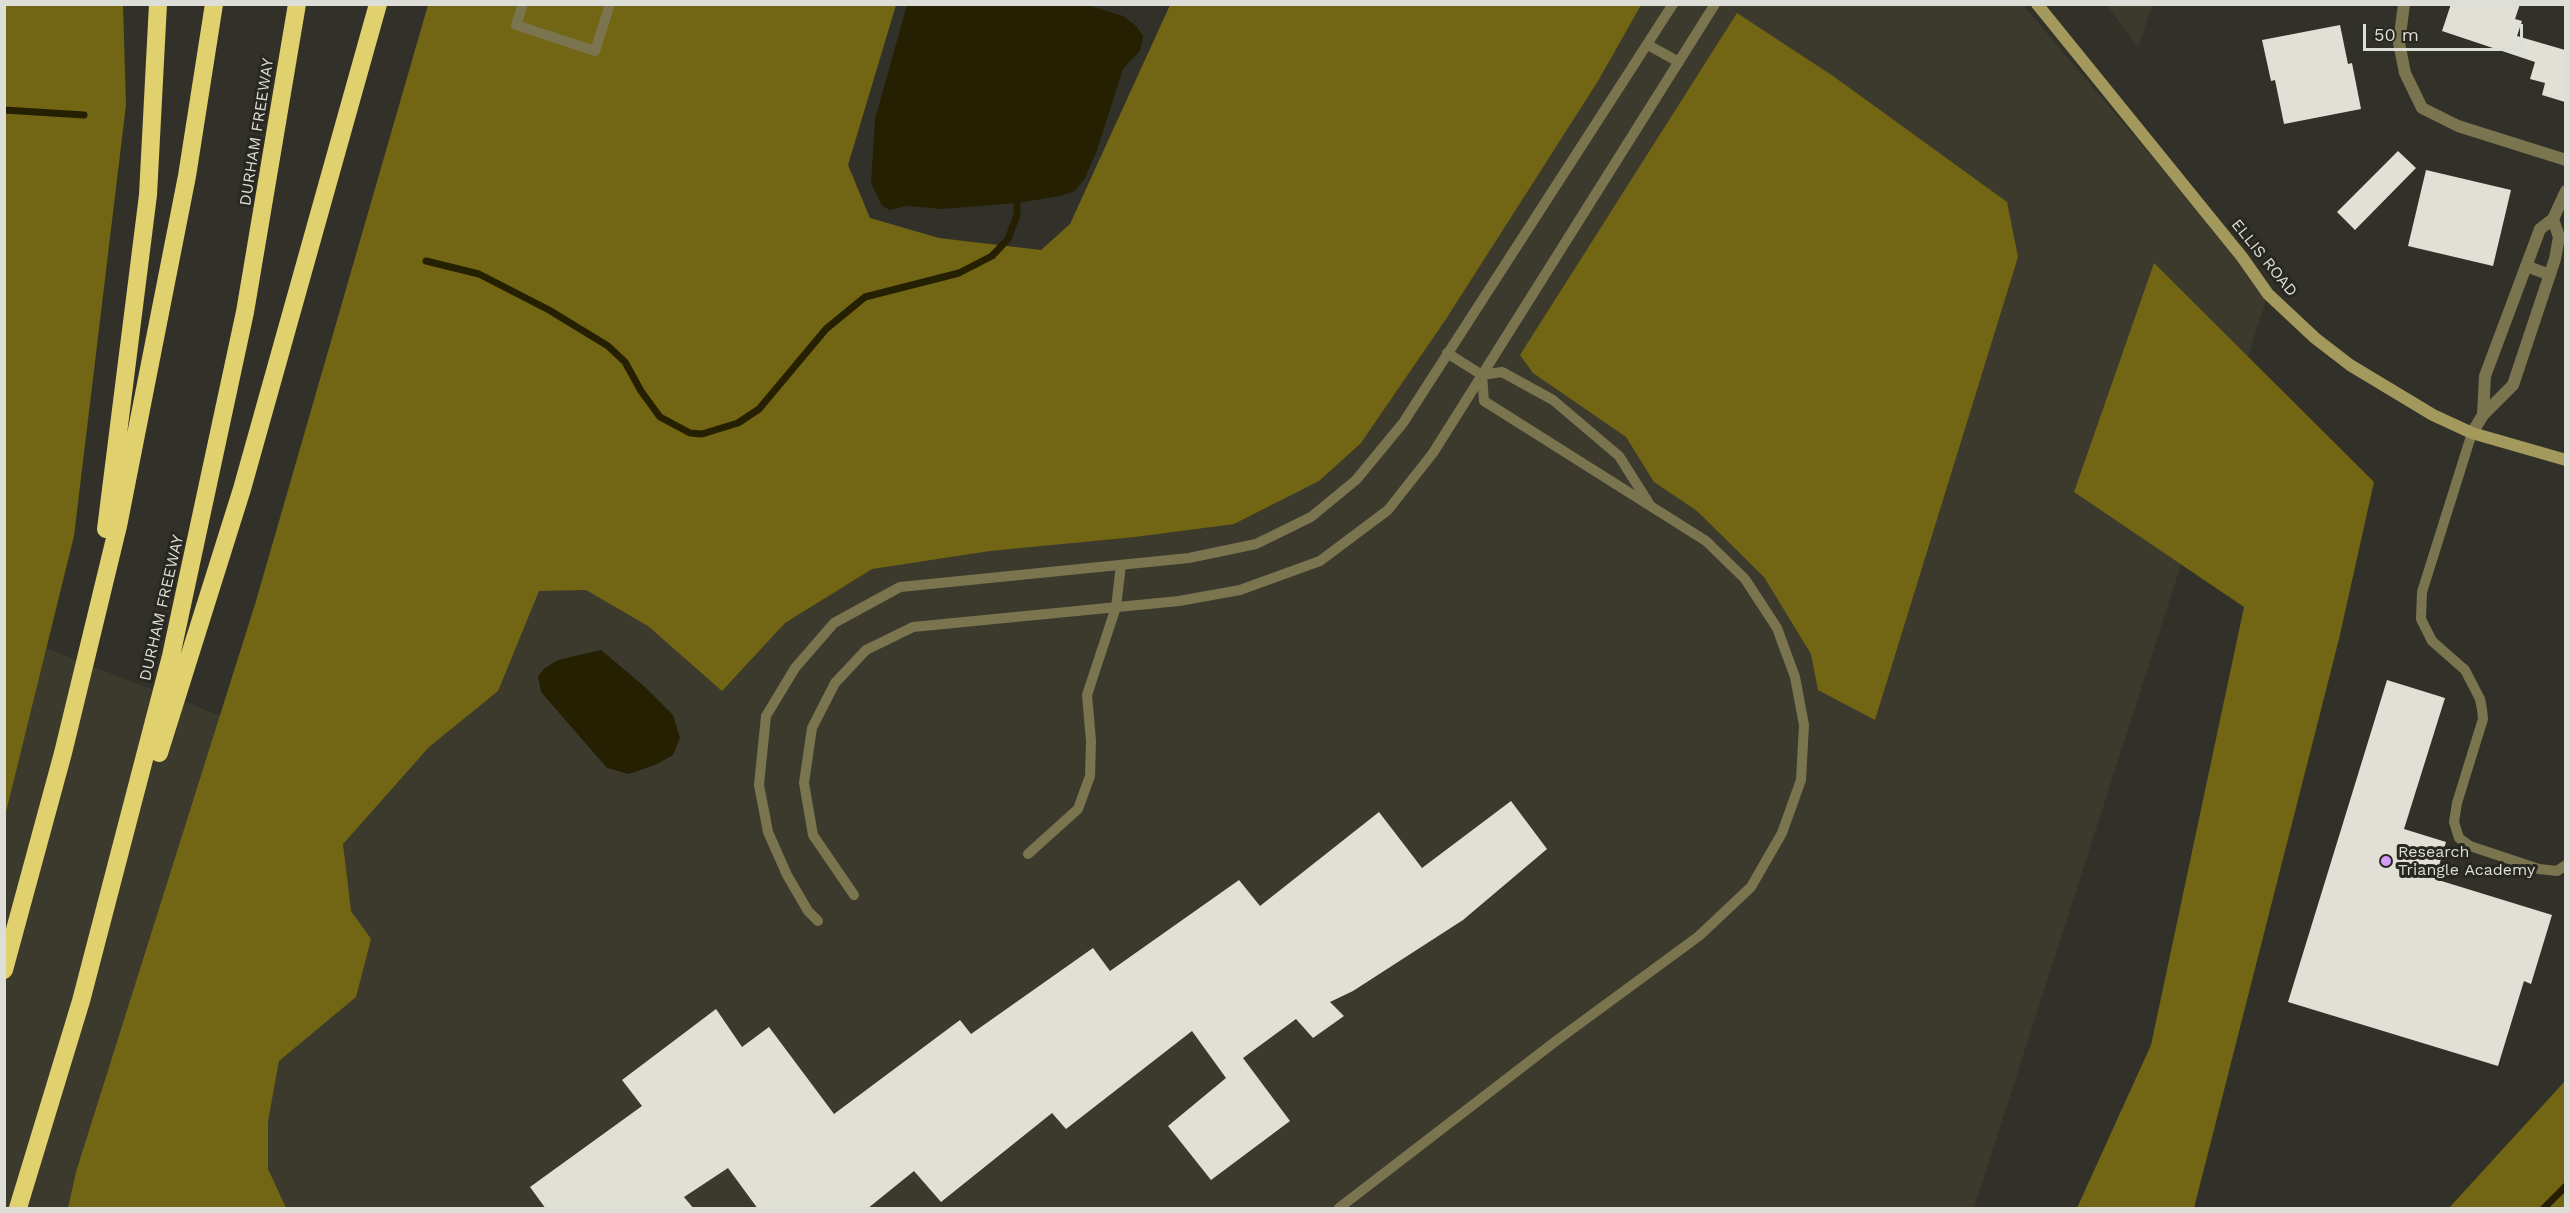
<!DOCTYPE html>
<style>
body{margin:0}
#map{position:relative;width:2570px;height:1213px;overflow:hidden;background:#323129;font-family:"Work Sans",sans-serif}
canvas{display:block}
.frame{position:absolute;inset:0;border:6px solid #deded9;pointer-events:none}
.scale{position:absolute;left:2363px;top:24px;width:160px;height:27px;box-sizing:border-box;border:3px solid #deded9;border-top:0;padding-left:8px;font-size:18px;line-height:21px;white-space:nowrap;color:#deded9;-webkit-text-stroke:4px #282720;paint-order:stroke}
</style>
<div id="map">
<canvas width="2570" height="1213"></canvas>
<div class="frame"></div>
<div class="scale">50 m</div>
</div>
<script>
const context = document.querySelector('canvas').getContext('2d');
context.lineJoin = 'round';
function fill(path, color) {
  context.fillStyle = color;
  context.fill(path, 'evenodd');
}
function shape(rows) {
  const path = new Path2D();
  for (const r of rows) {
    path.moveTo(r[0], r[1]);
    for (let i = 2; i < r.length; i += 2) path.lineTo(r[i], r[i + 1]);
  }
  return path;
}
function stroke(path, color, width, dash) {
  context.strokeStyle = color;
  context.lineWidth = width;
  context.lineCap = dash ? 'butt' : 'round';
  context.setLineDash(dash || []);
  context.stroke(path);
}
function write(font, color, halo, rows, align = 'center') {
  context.font = font + ' "Work Sans",sans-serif';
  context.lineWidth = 6;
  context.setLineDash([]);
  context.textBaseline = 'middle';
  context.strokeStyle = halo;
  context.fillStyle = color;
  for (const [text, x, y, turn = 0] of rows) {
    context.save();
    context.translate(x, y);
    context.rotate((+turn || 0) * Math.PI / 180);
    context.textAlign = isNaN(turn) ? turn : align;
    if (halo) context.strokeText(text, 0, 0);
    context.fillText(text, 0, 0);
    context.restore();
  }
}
fill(shape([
 [1174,5,2023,5,2268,294,1974,1208,5,1208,4,632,265,733,402,322,969,491],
 [2106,5,2152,5,2138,47]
]), '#3c3a2c');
fill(shape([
 [5,4,123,5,126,105,74,536,5,816],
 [428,5,896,5,848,165,870,218,939,238,1041,250,1070,224,1170,5,1641,5,1598,81,1446,319,1361,443,1319,481,1234,524,1135,537,990,551,872,569,785,623,722,691,648,626,586,590,539,591,498,691,429,747,343,844,351,911,371,939,356,997,279,1061,268,1121,268,1169,286,1208,68,1208,76,1172,256,601],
 [1737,13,1833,76,2007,202,2018,257,1875,720,1818,690,1811,654,1764,577,1697,511,1654,482,1626,437,1533,373,1520,355],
 [2154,263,2374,482,2339,639,2194,1208,2077,1208,2151,1045,2244,607,2074,492],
 [2565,1081,2565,1208,2449,1208]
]), '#726514');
fill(shape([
 [907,5,1087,5,1123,16,1136,26,1143,36,1140,51,1123,69,1097,150,1085,178,1075,191,1060,196,1017,203,942,209,906,206,890,210,882,206,871,183,875,119],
 [601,650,645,687,673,715,680,738,673,755,655,765,629,774,607,768,541,692,538,676,545,668,558,660]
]), '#252001');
stroke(shape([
 [4,110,84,115],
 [426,261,479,274,549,310,608,346,625,362,641,391,660,417,690,433,702,434,738,423,759,409,826,329,865,297,959,273,992,256,1008,239,1017,215,1017,196],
 [2544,1208,2566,1186]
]), '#252001', 7);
fill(shape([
 [2451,4,2520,4,2515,19,2522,21,2517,36,2565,50,2565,102,2542,95,2545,83,2530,79,2535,62,2442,31],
 [2340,25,2348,64,2352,63,2361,109,2284,124,2275,80,2271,81,2262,40],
 [2398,151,2416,168,2355,230,2337,212],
 [2426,170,2511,190,2493,266,2408,246],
 [2387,680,2445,698,2404,829,2446,842,2435,879,2552,915,2531,984,2524,981,2498,1066,2288,1002],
 [1511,801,1547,849,1463,920,1353,991,1330,1002,1344,1016,1313,1038,1296,1019,1243,1058,1290,1121,1211,1180,1168,1126,1226,1078,1192,1031,1066,1129,1052,1113,941,1202,914,1171,867,1209,758,1209,728,1168,684,1197,694,1209,546,1209,530,1187,642,1106,622,1080,716,1009,742,1047,769,1027,834,1114,960,1020,971,1034,1093,948,1110,971,1239,880,1260,906,1379,812,1422,868]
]), '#e1e0d6');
stroke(shape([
 [523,4,516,25,595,51,610,4],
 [1648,45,1679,62],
 [1447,353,1482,375,1502,372,1553,400,1619,456,1650,505],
 [2472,433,2422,592,2421,619,2432,641,2465,670,2480,699,2482,709,2483,719,2457,803,2454,822,2459,838,2470,846,2539,869,2557,871,2566,865],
 [1028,854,1078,809,1090,776,1091,741,1087,695,1116,607,1121,565],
 [854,895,813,835,804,783,812,728,835,683,866,650,913,627,1179,601,1240,590,1320,561,1388,510,1433,453,1715,4],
 [818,921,808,911,787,875,768,832,759,785,766,716,795,668,834,623,900,587,1189,558,1256,544,1311,517,1356,480,1403,423,1673,4],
 [1339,1208,1556,1041,1699,936,1751,887,1782,833,1801,780,1804,725,1795,677,1777,628,1745,579,1706,541,1484,401,1482,375]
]), '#7a744f', 10);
stroke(shape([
 [2404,4,2399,43,2405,73,2422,108,2458,126,2566,160],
 [2526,266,2550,275],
 [2483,415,2485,376,2540,229,2553,219,2566,191],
 [2472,433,2483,415,2513,385,2555,259,2559,237,2553,219]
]), '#7a744f', 12);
stroke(shape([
 [2037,4,2242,257,2268,294,2315,338,2350,365,2433,415,2472,433,2566,460]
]), '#a4995c', 12);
stroke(shape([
 [106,529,148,195,158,4],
 [159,753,242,489,378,4],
 [4,970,63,753,118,526,187,176,214,4],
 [18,1208,81,1001,171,656,245,312,297,4]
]), '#e1d06e', 18);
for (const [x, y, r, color] of [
 [2386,861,6,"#d39cfc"]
]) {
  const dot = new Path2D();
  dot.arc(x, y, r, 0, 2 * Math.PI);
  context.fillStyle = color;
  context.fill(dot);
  stroke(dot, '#282720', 2);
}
write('16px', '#deded9', '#282720', [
 ["DURHAM FREEWAY",257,132,-81],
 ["ELLIS ROAD",2264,258,51],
 ["DURHAM FREEWAY",162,608,-77]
]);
write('16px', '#deded9', '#282720', [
 ["Research",2398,852],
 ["Triangle Academy",2398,870]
], 'left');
</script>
